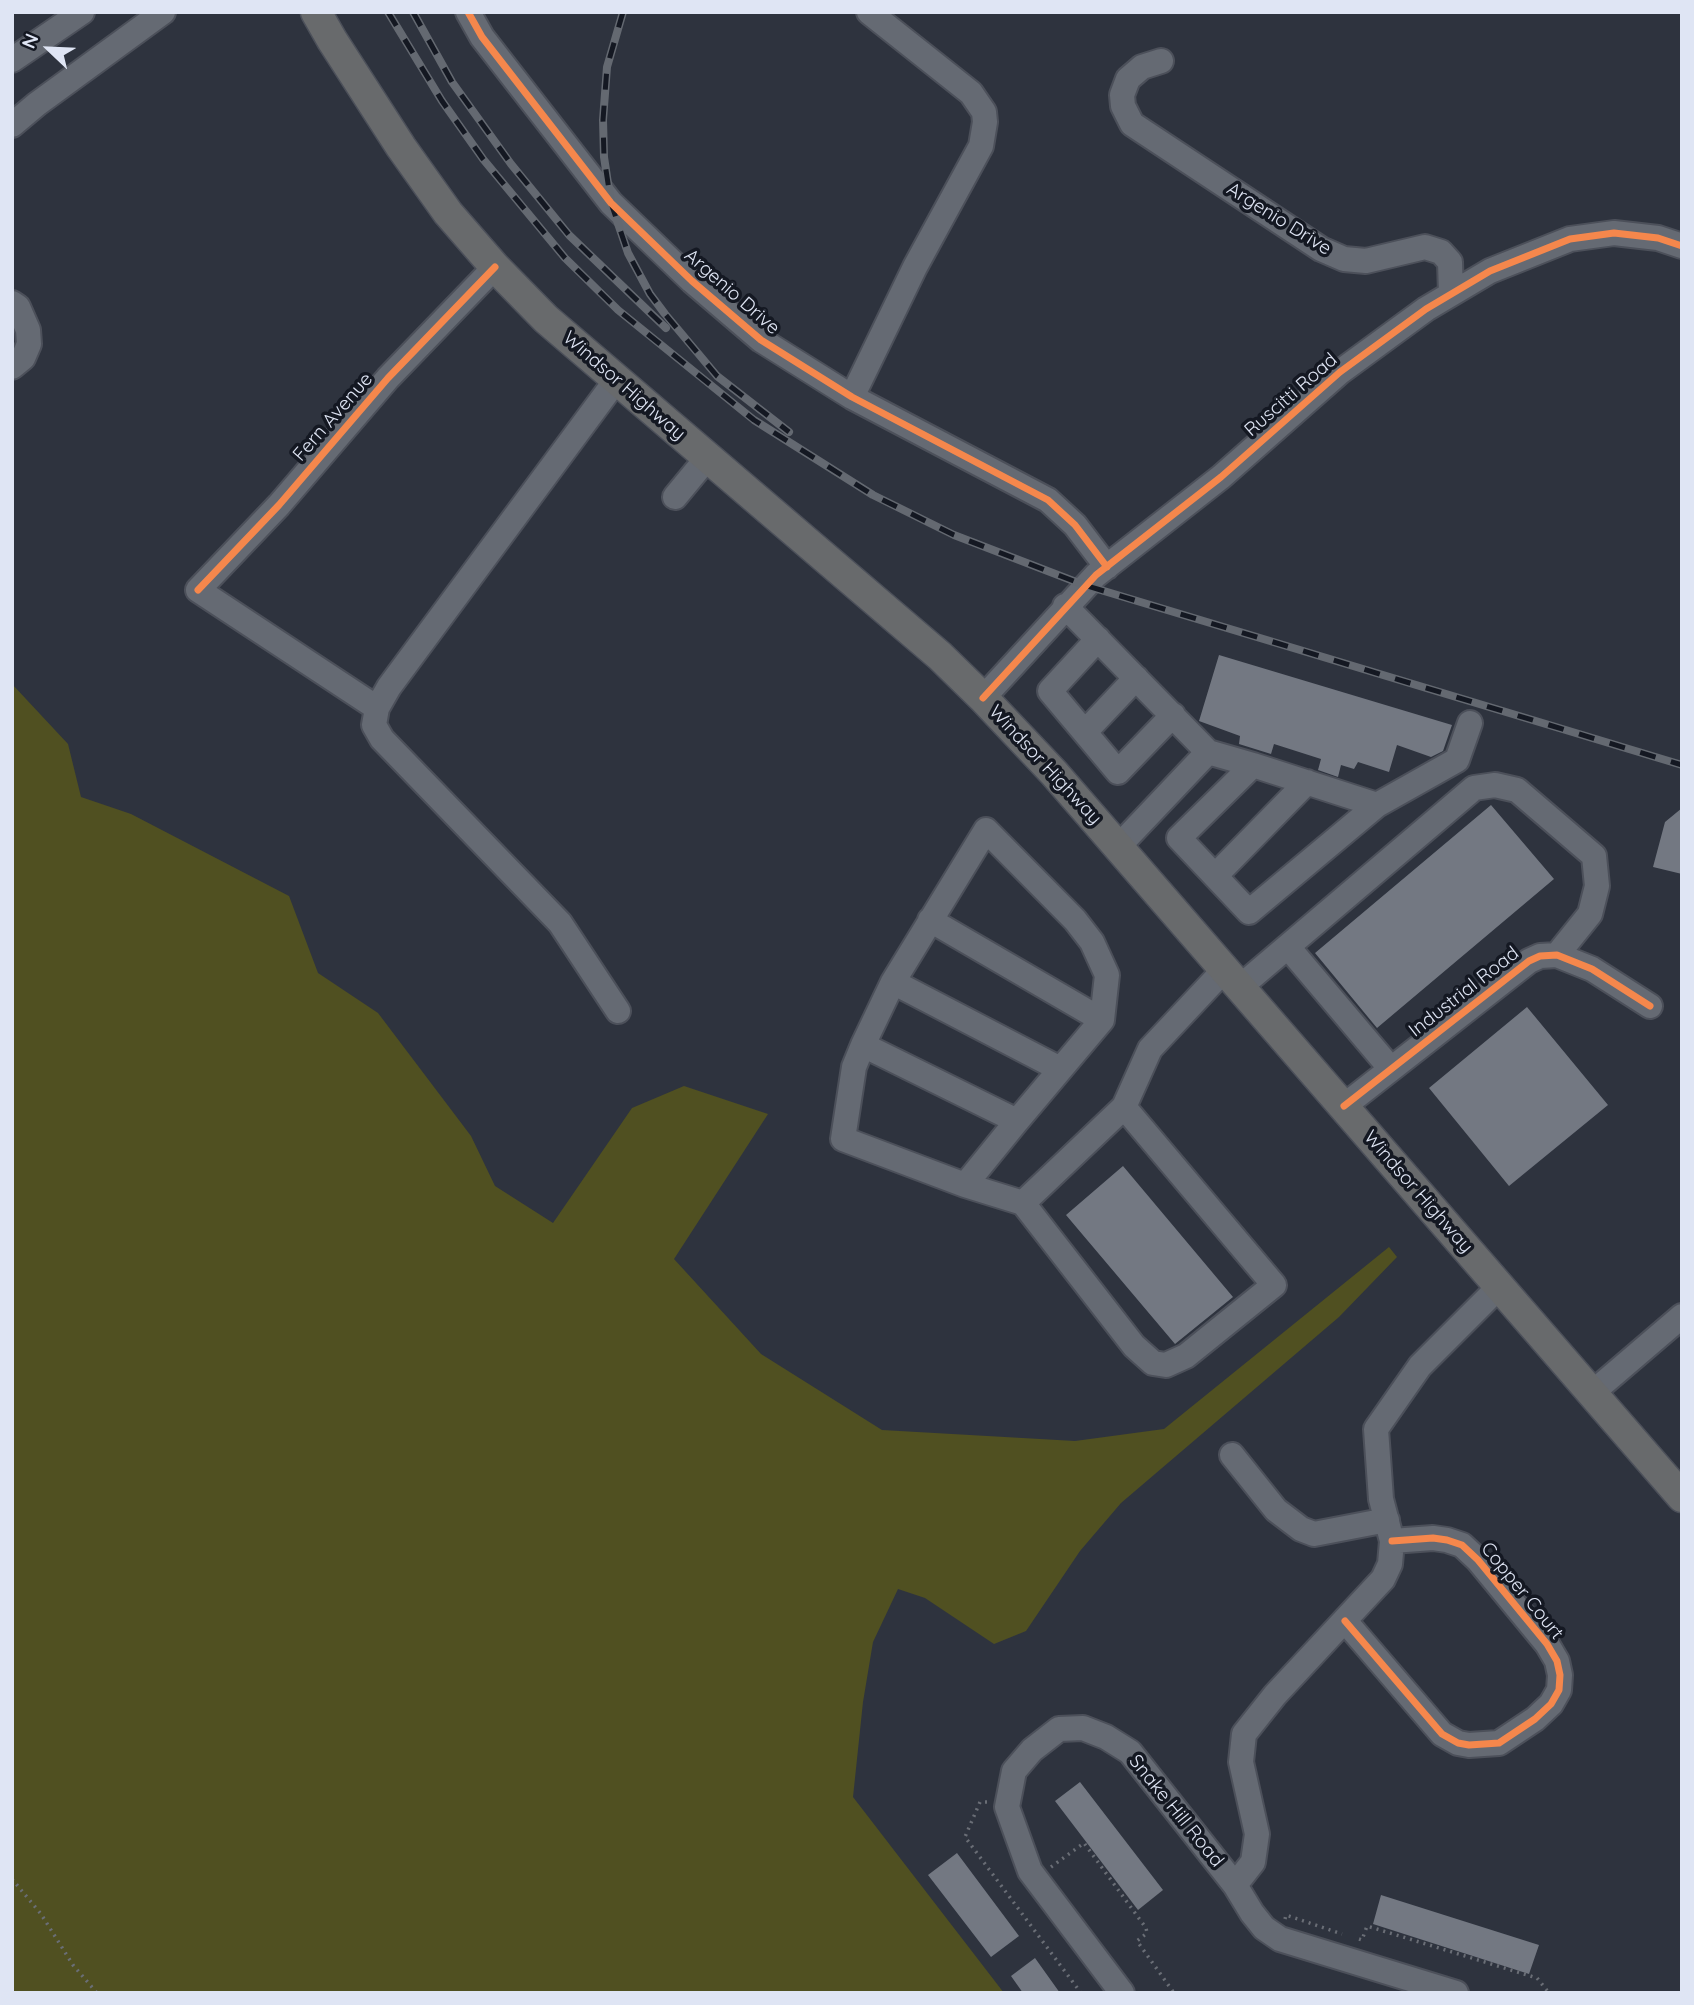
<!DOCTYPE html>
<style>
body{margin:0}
#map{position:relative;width:1694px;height:2005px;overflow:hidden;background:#2e333e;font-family:Quicksand,sans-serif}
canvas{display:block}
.frame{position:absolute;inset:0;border:14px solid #dfe5f4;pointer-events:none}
.north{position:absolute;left:14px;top:14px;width:70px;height:70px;-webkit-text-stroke:5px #141822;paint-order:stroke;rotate:293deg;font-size:19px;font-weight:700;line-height:28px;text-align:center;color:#dfe5f4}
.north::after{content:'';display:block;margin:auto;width:24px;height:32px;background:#dfe5f4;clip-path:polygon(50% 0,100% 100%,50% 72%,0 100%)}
</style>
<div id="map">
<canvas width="1694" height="2005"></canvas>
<div class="frame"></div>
<div class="north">N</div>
</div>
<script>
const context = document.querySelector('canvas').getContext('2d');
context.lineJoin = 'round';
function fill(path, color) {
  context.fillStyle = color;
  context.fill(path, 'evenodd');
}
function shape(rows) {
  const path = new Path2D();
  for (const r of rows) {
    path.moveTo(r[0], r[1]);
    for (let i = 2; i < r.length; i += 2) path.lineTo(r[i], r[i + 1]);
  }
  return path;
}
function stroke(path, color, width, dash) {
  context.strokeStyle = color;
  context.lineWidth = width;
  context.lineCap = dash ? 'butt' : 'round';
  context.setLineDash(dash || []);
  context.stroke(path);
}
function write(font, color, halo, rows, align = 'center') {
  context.font = font + ' Quicksand,sans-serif';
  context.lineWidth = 7;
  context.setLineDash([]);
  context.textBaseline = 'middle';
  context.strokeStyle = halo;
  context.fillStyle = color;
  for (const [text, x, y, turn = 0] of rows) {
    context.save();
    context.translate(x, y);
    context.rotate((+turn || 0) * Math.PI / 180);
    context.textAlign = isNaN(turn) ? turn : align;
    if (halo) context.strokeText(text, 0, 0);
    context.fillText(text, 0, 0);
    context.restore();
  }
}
fill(shape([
 [12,684,68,744,81,797,131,814,289,896,318,973,378,1013,471,1136,495,1186,553,1223,632,1108,684,1086,768,1114,674,1259,761,1354,882,1430,1075,1441,1164,1429,1389,1247,1397,1257,1339,1317,1121,1503,1080,1551,1026,1631,994,1644,925,1598,898,1589,873,1642,863,1702,853,1797,1004,1993,12,1993]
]), '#505021');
fill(shape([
 [1219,655,1452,725,1443,751,1431,757,1397,745,1389,772,1358,762,1354,769,1341,765,1338,777,1318,770,1321,759,1274,744,1271,754,1239,744,1240,736,1199,721],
 [1491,805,1554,879,1377,1028,1315,953],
 [1682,808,1682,874,1653,867,1665,822],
 [1527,1007,1608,1105,1509,1186,1429,1088],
 [1123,1166,1233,1297,1175,1344,1066,1215],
 [1080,1782,1163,1890,1138,1910,1055,1801],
 [957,1853,1019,1936,991,1957,928,1875],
 [1381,1895,1539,1945,1529,1974,1373,1924],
 [1035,1958,1060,1993,1023,1993,1011,1976]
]), '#737882');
const minor = shape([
 [468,12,482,37,611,203,692,281,761,340,852,397,1048,500,1075,525,1107,567],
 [12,60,82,12],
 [1161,61,1142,67,1128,79,1122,95,1123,106,1132,124,1321,249,1344,259,1366,261,1425,247,1441,252,1450,262,1451,294],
 [12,125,37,104,163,12],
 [12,303,18,307,28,330,29,344,23,358,12,367],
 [617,379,389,687,377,708,374,725,382,739,560,923,618,1011],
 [852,397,915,267,981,146,985,122,984,112,971,93,869,12],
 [675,497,708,457],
 [1065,606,1208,752,1118,847],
 [1098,639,1050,691,1118,772,1173,715],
 [983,698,1096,575,1221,477,1340,372,1426,309,1490,271,1570,239,1614,233,1658,238,1682,246],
 [377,708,198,590,279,505,388,378,495,267],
 [1085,732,1136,678],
 [1208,752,1253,765,1377,805,1249,912,1179,838,1253,765],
 [1377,805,1457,760,1470,723],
 [1215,876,1307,782],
 [930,920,1102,1020],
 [1288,947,1391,1069],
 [893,982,1060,1069],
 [1240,987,1474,788,1495,785,1517,790,1594,856,1597,886,1590,914,1557,955],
 [863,1045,1017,1121,1102,1020,1107,975,1092,942,1075,920,986,830,893,982,863,1045,854,1067,843,1139,965,1185,1023,1203,1124,1107,1150,1049,1225,969],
 [1344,1106,1529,961,1540,956,1557,955,1592,969,1650,1006],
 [965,1185,1017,1121],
 [1023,1203,1134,1346,1153,1363,1166,1365,1186,1356,1274,1285,1124,1107],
 [1592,1393,1682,1316],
 [1232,1455,1276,1510,1301,1529,1314,1534,1387,1520],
 [1345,1621,1442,1734,1458,1743,1469,1745,1499,1743,1535,1719,1551,1704,1559,1690,1560,1675,1557,1661,1547,1644,1478,1560,1462,1545,1447,1540,1433,1538,1392,1541],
 [1235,1885,1253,1862,1257,1834,1241,1762,1244,1734,1275,1695,1383,1579,1390,1564,1392,1541,1381,1499,1376,1429,1420,1366,1500,1286],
 [1122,1993,1030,1871,1007,1807,1014,1771,1032,1750,1059,1729,1083,1728,1106,1737,1130,1752,1235,1885,1252,1913,1264,1928,1280,1939,1456,1993]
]);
const major = shape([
 [316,12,332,40,401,147,448,213,495,267,546,319,940,656,983,698,1054,773,1682,1497]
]);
stroke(minor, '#4c505a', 28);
stroke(major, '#4c505a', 33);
stroke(shape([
 [987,1802,980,1802,965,1837,1081,1993],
 [1051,1867,1084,1843,1146,1928,1147,1933,1137,1941,1174,1993],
 [12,1879,41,1914,73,1965,97,1993],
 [1285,1919,1286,1915,1342,1934],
 [1359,1939,1362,1940,1367,1926,1537,1978,1549,1993]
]), '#6a6e76', 3.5, [2, 5]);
stroke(minor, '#656a73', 24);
stroke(major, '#686a6c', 30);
const rail = shape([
 [388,12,442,101,483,159,565,258,618,310,754,420,873,495,954,535,1084,585,1682,765],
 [413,12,452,82,511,164,569,235,666,328],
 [623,12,607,67,603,120,604,157,611,203,628,253,650,294,665,314,717,376,789,432]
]);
stroke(rail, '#646971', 8);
stroke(rail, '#141822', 5, [16]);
stroke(shape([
 [468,12,482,37,611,203,692,281,761,340,852,397,1048,500,1075,525,1107,567],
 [198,590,279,505,388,378,495,267],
 [983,698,1096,575,1221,477,1340,372,1426,309,1490,271,1570,239,1614,233,1658,238,1682,246],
 [1344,1106,1529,961,1540,956,1557,955,1592,969,1650,1006],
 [1345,1621,1442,1734,1458,1743,1469,1745,1499,1743,1535,1719,1551,1704,1559,1690,1560,1675,1557,1661,1547,1644,1478,1560,1462,1545,1447,1540,1433,1538,1392,1541]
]), '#f5874c', 7);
write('19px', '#dfe5f4', '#141822', [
 ["Argenio Drive",1279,219,32],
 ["Argenio Drive",732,292,41],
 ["Windsor Highway",624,386,41],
 ["Ruscitti Road",1291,395,-41],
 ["Fern Avenue",333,417,-49],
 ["Windsor Highway",1045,765,47],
 ["Industrial Road",1464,992,-38],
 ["Windsor Highway",1418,1192,49],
 ["Copper Court",1522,1591,51],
 ["Snake Hill Road",1176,1811,51]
]);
</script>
